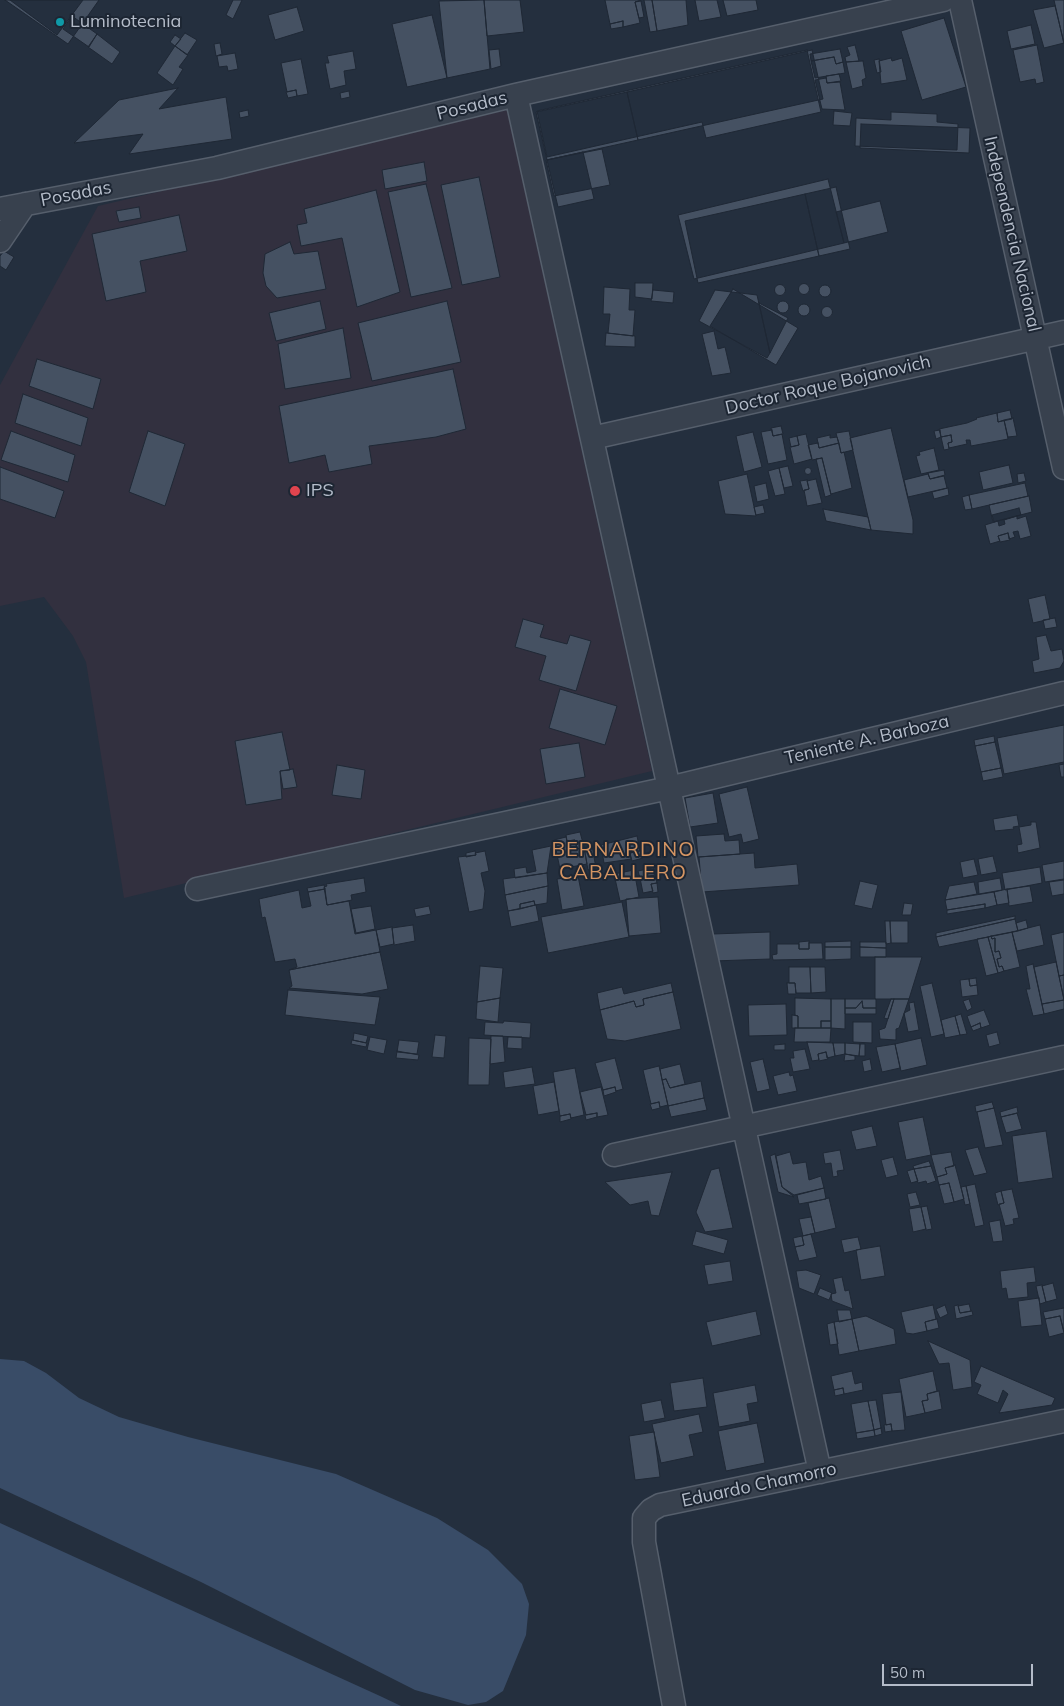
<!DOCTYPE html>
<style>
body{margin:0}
#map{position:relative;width:1064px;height:1706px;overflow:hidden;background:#242f3e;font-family:Mulish,sans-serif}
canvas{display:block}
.scale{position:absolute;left:882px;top:1664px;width:151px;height:22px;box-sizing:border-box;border:2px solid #b4bcc9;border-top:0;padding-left:6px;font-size:15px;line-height:18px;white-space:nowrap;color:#b4bcc9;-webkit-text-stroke:4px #1d2633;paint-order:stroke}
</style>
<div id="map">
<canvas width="1064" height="1706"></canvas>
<div class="scale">50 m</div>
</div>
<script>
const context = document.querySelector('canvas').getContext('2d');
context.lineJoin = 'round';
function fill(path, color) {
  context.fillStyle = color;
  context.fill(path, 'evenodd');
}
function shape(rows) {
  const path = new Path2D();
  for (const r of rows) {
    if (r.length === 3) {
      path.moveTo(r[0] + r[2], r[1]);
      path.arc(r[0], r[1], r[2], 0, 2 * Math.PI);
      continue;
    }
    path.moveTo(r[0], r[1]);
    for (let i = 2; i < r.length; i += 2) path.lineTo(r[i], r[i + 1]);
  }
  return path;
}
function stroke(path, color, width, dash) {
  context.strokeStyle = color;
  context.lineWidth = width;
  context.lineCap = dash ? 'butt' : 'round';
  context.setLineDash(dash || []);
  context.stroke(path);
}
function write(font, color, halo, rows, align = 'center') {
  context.font = font + ' Mulish,sans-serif';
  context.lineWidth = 4;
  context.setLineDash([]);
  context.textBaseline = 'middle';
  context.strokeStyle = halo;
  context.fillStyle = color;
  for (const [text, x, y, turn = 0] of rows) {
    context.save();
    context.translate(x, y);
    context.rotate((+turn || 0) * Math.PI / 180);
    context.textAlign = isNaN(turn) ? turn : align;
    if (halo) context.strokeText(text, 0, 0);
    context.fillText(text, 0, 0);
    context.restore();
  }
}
fill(shape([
 [507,110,652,771,124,898,86,662,73,636,44,597,0,606,0,385,98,206]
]), '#32303f');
fill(shape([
 [0,1359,24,1361,46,1373,79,1398,119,1417,188,1437,336,1474,437,1518,488,1550,522,1584,529,1604,526,1635,503,1691,486,1702,468,1705,415,1690,201,1582,0,1488],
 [0,1523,380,1696,401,1706,0,1706]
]), '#394c67');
const building = shape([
 [5,0,99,0,68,44,5,0],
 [10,0,83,0,57,35,10,0],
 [233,0,242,0,233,19,226,15,233,0],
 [484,0,520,0,524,32,487,36,484,0],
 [484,0,490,69,447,78,439,1,484,0],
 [605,0,641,0,635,2,640,23,623,27,623,21,610,24,605,0],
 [644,0,652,0,657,31,650,32,644,0],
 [652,0,686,0,688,25,657,31,652,0],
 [695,0,717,0,721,17,699,21,695,0],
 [723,0,756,0,758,10,727,16,723,0],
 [1054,0,1064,0,1064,44,1054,0],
 [641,1,644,17,639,18,635,2,641,1],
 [1055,6,1064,43,1044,48,1033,10,1055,6],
 [297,7,304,31,275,40,268,15,297,7],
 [432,15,447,78,407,87,392,24,432,15],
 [72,16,97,34,89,47,63,29,72,16],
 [944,18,966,87,922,100,901,31,944,18],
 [623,21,623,27,611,29,610,24,623,21],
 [1031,25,1035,44,1011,49,1007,31,1031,25],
 [185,33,197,40,187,55,175,46,185,33],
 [97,34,120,52,112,64,88,47,97,34],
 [175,35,181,39,175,46,170,42,175,35],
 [220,43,222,54,216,56,214,44,220,43],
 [855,45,859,61,846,62,845,57,850,55,847,47,855,45],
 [1037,45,1044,82,1036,84,1035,79,1020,82,1013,50,1037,45],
 [175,46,188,55,179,67,183,69,173,85,157,73,175,46],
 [499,49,501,66,491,69,489,50,499,49],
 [840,49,843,62,836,64,834,57,811,61,810,54,840,49],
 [807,50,821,112,706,138,702,122,547,157,537,111,807,50],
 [812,50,823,99,638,140,627,92,812,50],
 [353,51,356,69,344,71,346,85,330,89,325,63,329,63,327,56,353,51],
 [235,53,238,69,228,71,227,66,219,67,217,56,235,53],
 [834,57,836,64,843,62,845,73,815,78,811,61,834,57],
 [891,58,892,61,902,58,907,80,881,84,879,61,891,58],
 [301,59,308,94,297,96,296,90,287,92,281,63,301,59],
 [879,59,881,72,877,73,874,60,879,59],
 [863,61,866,78,862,80,863,86,852,89,846,62,863,61],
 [839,74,841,81,827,83,826,76,839,74],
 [826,78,827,83,840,82,845,110,822,109,815,80,826,78],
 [178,88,159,109,226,97,232,139,129,154,143,134,74,143,119,100,178,88],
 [296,90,297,96,288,98,286,92,296,90],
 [349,91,350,97,341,99,340,93,349,91],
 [627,92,638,140,547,160,536,112,627,92],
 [248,110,249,116,240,118,239,112,248,110],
 [834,111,852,113,850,126,833,125,834,111],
 [891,112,937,114,937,122,958,124,957,150,855,146,856,118,891,120,891,112],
 [861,124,970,128,969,153,860,148,861,124],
 [602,149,610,185,554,196,546,160,602,149],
 [583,152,594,199,558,207,547,160,583,152],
 [424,162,427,181,385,189,382,170,424,162],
 [479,177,500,277,462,285,441,185,479,177],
 [828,179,844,243,694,279,678,215,828,179],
 [426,184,452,288,411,297,388,192,426,184],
 [836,187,850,249,819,256,805,194,836,187],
 [376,190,400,292,357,307,342,238,301,246,297,225,307,223,304,209,376,190],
 [805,194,819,256,698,283,685,221,805,194],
 [880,201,888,232,844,243,836,212,880,201],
 [139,207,141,218,119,222,116,211,139,207],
 [179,215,187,251,140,261,146,292,106,301,92,234,179,215],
 [290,242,294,254,318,251,326,289,277,298,266,286,263,273,265,254,290,242],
 [4,251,14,257,6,270,0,266,0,256,4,251],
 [635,283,653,283,652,299,635,297,635,283],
 [804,289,5.5],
 [780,290,5.5],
 [825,291,6],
 [604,287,630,289,629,310,635,310,633,336,608,333,610,314,603,314,604,287],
 [733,289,798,328,776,365,710,326,733,289],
 [653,290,674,292,673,303,651,301,653,290],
 [715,290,757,295,770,353,767,358,699,321,715,290],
 [320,301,326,329,276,341,269,313,320,301],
 [447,301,461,362,372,381,358,323,447,301],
 [783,307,6],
 [759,303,788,318,770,353,759,303],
 [804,310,6],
 [827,312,5.5],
 [343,328,351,378,285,389,278,344,343,328],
 [714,331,718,349,725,347,731,373,712,376,702,334,714,331],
 [606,333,635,336,635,347,605,346,606,333],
 [37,359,101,379,93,409,29,386,37,359],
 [453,369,466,429,436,437,369,446,372,464,329,472,325,455,289,463,279,406,453,369],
 [23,394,88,418,81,446,15,423,23,394],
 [1010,410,1012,419,998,422,997,413,1010,410],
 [997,413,998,422,1004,420,1008,439,971,446,970,440,966,440,967,444,949,448,948,443,952,442,951,435,941,437,939,429,967,423,977,419,976,418,997,413],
 [1013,418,1017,436,1008,437,1004,420,1013,418],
 [781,426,783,434,773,436,771,428,781,426],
 [891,428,913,520,913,534,871,530,850,438,891,428],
 [772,430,773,436,782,434,787,460,768,464,761,432,772,430],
 [940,430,941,437,936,439,934,431,940,430],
 [11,431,75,455,68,482,1,460,11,431],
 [148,431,185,444,165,506,129,492,148,431],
 [849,431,853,450,841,453,836,433,849,431],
 [753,432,762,467,744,472,736,436,753,432],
 [806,434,812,459,794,464,790,447,799,445,797,436,806,434],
 [830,435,830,438,837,437,839,443,819,448,817,438,830,435],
 [951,435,952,442,948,443,949,449,944,450,941,437,951,435],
 [797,436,799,445,791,447,789,438,797,436],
 [818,443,819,448,839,443,841,453,844,452,852,488,831,494,822,458,812,460,808,445,818,443],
 [934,448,939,470,921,474,916,456,920,455,919,452,934,448],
 [822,458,831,495,825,497,816,459,822,458],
 [1009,465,1013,483,983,490,979,472,1009,465],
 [788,466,793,486,784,488,779,468,788,466],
 [0,467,64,491,55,518,0,499,0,467],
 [808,471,3.5],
 [779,468,785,494,775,496,768,471,779,468],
 [944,470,945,475,930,479,928,473,944,470],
 [1024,473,1026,481,1018,483,1017,474,1024,473],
 [747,474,756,516,725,514,718,481,747,474],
 [928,474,930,479,944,476,947,488,908,497,904,480,928,474],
 [816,479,822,503,807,506,804,490,809,489,807,481,816,479],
 [807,480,809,489,803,491,800,481,807,480],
 [766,483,769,499,757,502,754,486,766,483],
 [1025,483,1028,496,972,509,969,495,1025,483],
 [948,488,949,495,934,499,932,492,948,488],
 [969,495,972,509,965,510,962,497,969,495],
 [1029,496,1032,512,993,522,989,505,1029,496],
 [763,505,765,513,756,515,754,507,763,505],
 [1019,508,1021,515,994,522,992,515,1019,508],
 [823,509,868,517,871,530,826,521,823,509],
 [1017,516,1017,519,1026,516,1031,536,1020,539,1018,531,1013,532,1015,537,1009,539,1008,533,998,536,1000,541,990,544,985,525,998,521,999,526,1005,524,1004,520,1017,516],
 [1008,533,1010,540,1000,542,998,536,1008,533],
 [1045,595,1050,619,1033,623,1028,599,1045,595],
 [1055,618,1057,627,1045,629,1043,620,1055,618],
 [523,619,544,625,540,637,567,644,570,635,591,641,576,691,539,680,546,656,515,647,523,619],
 [1046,635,1051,651,1062,649,1064,661,1060,668,1034,673,1032,661,1039,659,1036,637,1046,635],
 [560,689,617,706,605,745,549,728,560,689],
 [1064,725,1064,762,1004,774,997,738,1064,725],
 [282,732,290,770,280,771,282,799,246,805,235,741,282,732],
 [994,736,995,742,975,746,974,740,994,736],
 [995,742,1001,768,981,772,975,746,995,742],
 [579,743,585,777,546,784,540,749,579,743],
 [1064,764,1064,777,1061,777,1059,765,1064,764],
 [337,765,365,770,361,799,332,795,337,765],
 [1001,768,1003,777,983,781,981,772,1001,768],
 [293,769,297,787,283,789,280,771,293,769],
 [747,787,759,839,743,843,741,834,729,837,719,794,747,787],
 [713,793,718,823,690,827,685,798,713,793],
 [1017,815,1019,826,1013,827,1014,829,995,831,993,819,1017,815],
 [1031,822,1036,822,1040,848,1018,853,1017,845,1022,844,1019,827,1031,825,1031,822],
 [580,832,584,847,577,849,575,840,567,841,566,835,580,832],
 [724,834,725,841,739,840,740,854,698,857,696,836,724,834],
 [637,836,640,851,630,853,631,859,604,863,601,845,637,836],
 [566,837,567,841,575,840,577,849,584,847,587,864,560,869,554,840,566,837],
 [551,846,547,873,515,878,514,869,526,867,527,873,536,871,532,850,551,846],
 [592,846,596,868,588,870,584,847,592,846],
 [642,850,643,858,632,861,630,853,642,850],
 [475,851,476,855,466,857,466,853,475,851],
 [485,851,489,871,481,873,485,891,483,909,469,912,458,857,476,855,475,853,485,851],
 [754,853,755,868,797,864,799,885,702,892,699,857,754,853],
 [993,856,997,872,981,875,978,859,993,856],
 [974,859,978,875,963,878,960,862,974,859],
 [1064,861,1064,879,1045,882,1042,865,1064,861],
 [1040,867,1042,883,1005,890,1002,873,1040,867],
 [653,868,655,875,640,878,638,871,653,868],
 [634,870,639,897,620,901,614,874,634,870],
 [547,873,548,886,505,895,503,879,547,873],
 [655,875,657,883,651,884,653,891,643,893,640,878,655,875],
 [578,876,584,906,562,910,557,879,578,876],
 [364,878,366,892,351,895,352,900,327,905,324,887,327,886,326,884,364,878],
 [1000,878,1002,890,979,894,978,882,1000,878],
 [1064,880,1064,894,1052,896,1049,882,1064,880],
 [860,881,878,885,872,909,854,905,860,881],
 [974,882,977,894,945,900,949,886,974,882],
 [657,883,658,892,653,893,651,884,657,883],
 [324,885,325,889,308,892,307,888,324,885],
 [548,886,547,903,535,905,534,901,520,904,520,909,508,911,505,895,548,886],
 [1030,886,1033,902,1009,906,1007,889,1030,886],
 [325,889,327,905,349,901,355,934,376,930,380,952,289,970,297,967,295,959,275,962,265,917,262,918,259,899,299,890,302,908,311,906,308,892,325,889],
 [1007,889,1009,903,997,905,994,892,1007,889],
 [994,892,997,905,985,908,985,904,947,910,945,900,994,892],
 [658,897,661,933,629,936,626,899,658,897],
 [534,901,535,905,520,909,520,904,534,901],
 [622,902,629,937,548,953,541,917,622,902],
 [904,903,913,904,911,915,902,915,904,903],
 [985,904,985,908,947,914,947,910,985,904],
 [536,905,539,921,511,927,508,911,536,905],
 [371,906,375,929,356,933,351,909,371,906],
 [429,906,431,914,416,917,414,909,429,906],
 [1015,916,1015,919,936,937,936,933,1015,916],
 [1015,919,1018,931,939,947,936,937,1015,919],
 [1026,920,1028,928,1018,931,1016,923,1026,920],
 [885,921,890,921,891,943,886,944,885,921],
 [890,921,908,921,908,943,891,943,890,921],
 [413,925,415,941,394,945,392,928,413,925],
 [1040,925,1044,945,1017,951,1012,932,1040,925],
 [392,927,394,944,380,947,376,930,392,927],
 [770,932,770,959,713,961,713,934,770,932],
 [1012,932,1020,967,1004,971,1002,966,999,967,997,959,1001,958,999,951,995,952,995,938,992,939,991,936,1012,932],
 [1064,932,1064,975,1059,976,1051,935,1064,932],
 [991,936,992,939,995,938,995,952,999,951,1001,958,997,959,999,967,1002,966,1004,971,998,973,988,937,991,936],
 [988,937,998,973,986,976,977,939,988,937],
 [809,941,809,949,799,949,799,942,809,941],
 [851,941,851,947,825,947,825,942,851,941],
 [860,942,886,942,886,948,860,947,860,942],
 [809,943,822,943,823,959,773,960,772,955,777,954,777,944,799,944,799,949,809,949,809,943],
 [825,947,851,947,851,959,825,960,825,947],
 [860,947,886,948,886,957,860,957,860,947],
 [380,952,388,989,362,994,289,988,292,986,289,970,380,952],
 [875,957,922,957,909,999,875,999,875,957],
 [1056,962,1064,1000,1042,1004,1034,967,1056,962],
 [1033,964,1044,1014,1033,1016,1026,989,1030,989,1026,966,1033,964],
 [480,966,503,968,500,998,477,1002,480,966],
 [789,967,810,967,811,993,796,993,795,983,789,983,789,967],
 [810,967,825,967,826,992,811,993,810,967],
 [1064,975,1064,999,1059,976,1064,975],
 [976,978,977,985,970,986,969,979,976,978],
 [969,979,970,986,977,985,978,995,962,997,960,980,969,979],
 [671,983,673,992,643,999,644,1005,636,1007,634,1001,600,1010,597,993,622,987,624,994,671,983],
 [787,983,795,983,796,994,788,994,787,983],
 [932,983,944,1034,931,1037,920,986,932,983],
 [288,990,380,997,375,1025,285,1015,288,990],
 [673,992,681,1029,625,1041,607,1039,600,1010,634,1001,636,1007,644,1005,643,999,673,992],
 [500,998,498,1022,476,1019,477,1002,500,998],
 [795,998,831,999,831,1021,821,1021,821,1028,798,1028,798,1016,795,1015,795,998],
 [831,999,845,999,845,1029,831,1028,831,999],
 [845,999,876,999,876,1008,863,1008,862,1001,856,1008,845,1008,845,999],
 [891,999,894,999,888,1019,884,1018,891,999],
 [894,999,909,999,899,1028,896,1029,896,1040,880,1039,879,1030,885,1028,894,999],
 [969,999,972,1008,967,1011,963,1001,969,999],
 [1064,1000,1064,1009,1044,1014,1042,1004,1064,1000],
 [862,1001,863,1008,876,1008,876,1014,845,1014,845,1008,856,1008,862,1001],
 [914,1002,919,1030,908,1032,904,1013,910,1010,909,1003,914,1002],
 [786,1004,787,1035,749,1036,748,1005,786,1004],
 [984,1010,990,1025,981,1028,980,1023,971,1027,967,1016,984,1010],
 [961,1014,967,1034,960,1035,955,1016,961,1014],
 [792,1015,798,1016,798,1028,792,1028,792,1015],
 [955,1016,960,1035,945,1038,941,1020,955,1016],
 [504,1021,531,1023,530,1038,484,1035,485,1022,503,1023,504,1021],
 [821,1021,831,1021,831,1028,821,1028,821,1021],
 [853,1022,872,1022,872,1043,853,1042,853,1022],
 [980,1023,981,1028,973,1031,971,1027,980,1023],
 [795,1028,831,1028,830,1042,794,1042,795,1028],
 [997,1032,1000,1044,989,1047,986,1035,997,1032],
 [354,1033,368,1036,366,1043,353,1040,354,1033],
 [435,1035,446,1036,444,1058,432,1057,435,1035],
 [491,1036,503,1036,505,1062,490,1064,491,1036],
 [370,1037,387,1040,384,1054,367,1050,370,1037],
 [508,1037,522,1037,522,1049,507,1048,508,1037],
 [469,1038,491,1039,489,1085,468,1085,469,1038],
 [921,1038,927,1065,901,1071,895,1044,921,1038],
 [352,1040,367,1043,366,1047,351,1044,352,1040],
 [399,1040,419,1042,417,1054,397,1052,399,1040],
 [807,1042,833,1043,835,1056,827,1058,826,1052,818,1054,819,1060,812,1061,807,1042],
 [833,1043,845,1043,845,1054,835,1056,833,1043],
 [845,1043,860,1044,859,1056,845,1054,845,1043],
 [785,1044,785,1050,774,1050,774,1045,785,1044],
 [860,1044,865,1044,865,1056,859,1056,860,1044],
 [895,1044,900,1068,882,1072,876,1047,895,1044],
 [805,1049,810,1069,793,1072,790,1058,794,1058,793,1051,805,1049],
 [397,1051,419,1055,418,1060,396,1058,397,1051],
 [826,1052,828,1059,819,1061,818,1054,826,1052],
 [845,1054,855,1056,855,1060,844,1061,845,1054],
 [615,1058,623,1089,616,1091,615,1087,603,1090,595,1063,615,1058],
 [763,1059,770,1089,757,1092,750,1062,763,1059],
 [870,1059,872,1070,864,1072,862,1061,870,1059],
 [680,1064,685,1084,670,1088,666,1079,662,1080,660,1069,680,1064],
 [659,1066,668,1105,660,1107,659,1102,651,1104,643,1070,659,1066],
 [532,1067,535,1084,505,1088,503,1072,532,1067],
 [575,1068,584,1115,571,1118,570,1114,560,1116,553,1072,575,1068],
 [789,1072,790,1076,793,1075,797,1091,778,1095,773,1076,789,1072],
 [666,1079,670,1088,701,1081,704,1098,668,1106,662,1080,666,1079],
 [554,1082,559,1111,538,1115,533,1086,554,1082],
 [601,1087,608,1115,597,1117,597,1113,586,1115,580,1092,601,1087],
 [615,1087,616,1092,604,1096,603,1090,615,1087],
 [704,1098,707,1110,671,1117,668,1106,704,1098],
 [659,1102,660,1108,652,1110,650,1104,659,1102],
 [992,1102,994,1108,976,1112,975,1106,992,1102],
 [1017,1107,1018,1113,1001,1117,1000,1112,1017,1107],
 [994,1108,1003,1145,985,1148,977,1112,994,1108],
 [597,1113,597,1117,586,1120,585,1115,597,1113],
 [1017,1113,1022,1129,1006,1133,1001,1117,1017,1113],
 [570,1114,571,1119,560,1122,560,1116,570,1114],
 [923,1117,931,1155,906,1160,898,1122,923,1117],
 [872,1126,877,1146,856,1150,851,1131,872,1126],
 [1046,1131,1053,1178,1018,1183,1012,1136,1046,1131],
 [978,1147,987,1173,974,1176,965,1150,978,1147],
 [840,1150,844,1170,837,1171,838,1176,833,1177,831,1163,825,1164,823,1153,840,1150],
 [790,1152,793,1164,806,1162,809,1180,821,1176,824,1188,794,1195,782,1187,776,1156,790,1152],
 [951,1152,954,1166,945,1168,947,1174,937,1177,931,1155,951,1152],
 [775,1154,782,1187,794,1197,778,1192,770,1156,775,1154],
 [893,1157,898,1175,886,1178,881,1160,893,1157],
 [929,1161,931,1166,914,1169,913,1166,929,1161],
 [955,1165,964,1199,954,1202,949,1183,939,1185,937,1177,947,1174,945,1168,955,1165],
 [931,1166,936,1181,927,1184,926,1181,918,1183,914,1169,931,1166],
 [719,1168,733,1228,705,1232,696,1212,711,1170,719,1168],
 [914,1169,918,1181,911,1183,907,1171,914,1169],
 [672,1172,659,1216,651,1215,648,1201,630,1205,605,1182,672,1172],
 [949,1183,954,1202,944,1204,939,1185,949,1183],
 [975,1184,984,1225,975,1227,966,1186,975,1184],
 [966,1186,970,1204,965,1205,961,1187,966,1186],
 [824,1188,826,1199,799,1204,797,1195,824,1188],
 [1012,1189,1019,1218,1013,1219,1014,1224,1005,1226,999,1204,1004,1203,1001,1191,1012,1189],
 [1001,1191,1004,1203,998,1205,995,1193,1001,1191],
 [916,1192,920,1205,910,1207,907,1194,916,1192],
 [829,1198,836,1228,815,1233,808,1203,829,1198],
 [927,1206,932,1229,926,1230,921,1207,927,1206],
 [921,1207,926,1229,913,1232,909,1209,921,1207],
 [811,1217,815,1233,803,1236,799,1219,811,1217],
 [1000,1220,1003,1241,993,1242,989,1222,1000,1220],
 [696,1231,728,1240,724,1254,692,1245,696,1231],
 [811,1234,817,1257,799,1261,795,1247,804,1245,802,1236,811,1234],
 [802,1236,804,1245,795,1247,793,1238,802,1236],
 [858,1237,861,1249,844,1253,841,1240,858,1237],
 [880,1246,885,1276,861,1280,856,1250,880,1246],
 [730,1261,733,1281,708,1285,704,1265,730,1261],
 [1034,1267,1036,1282,1027,1283,1028,1297,1008,1299,1006,1288,1002,1289,1000,1271,1034,1267],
 [806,1270,821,1275,814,1294,799,1288,796,1271,806,1270],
 [842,1277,845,1291,849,1290,853,1309,832,1301,831,1294,836,1293,833,1279,842,1277],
 [1053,1283,1057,1299,1046,1302,1042,1286,1053,1283],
 [1042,1285,1046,1302,1040,1304,1036,1286,1042,1285],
 [820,1288,832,1293,829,1300,817,1295,820,1288],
 [1039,1298,1042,1325,1021,1327,1018,1301,1039,1298],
 [969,1304,971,1311,960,1313,958,1306,969,1304],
 [933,1305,936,1319,925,1322,927,1331,913,1334,906,1333,901,1312,933,1305],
 [945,1305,948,1314,940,1318,936,1309,945,1305],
 [958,1305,960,1313,972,1311,973,1315,956,1319,954,1306,958,1305],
 [1064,1308,1064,1332,1060,1316,1045,1319,1043,1312,1064,1308],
 [837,1310,850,1310,852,1319,839,1322,837,1310],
 [756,1311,761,1335,712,1346,706,1322,756,1311],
 [866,1316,894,1329,896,1344,859,1351,852,1319,866,1316],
 [1060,1316,1064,1333,1049,1337,1045,1319,1060,1316],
 [852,1319,859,1351,839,1355,834,1322,852,1319],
 [937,1319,939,1328,927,1331,925,1322,937,1319],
 [834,1322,838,1344,830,1345,827,1324,834,1322],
 [928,1341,970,1360,972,1387,953,1390,949,1363,939,1364,928,1341],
 [981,1366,1055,1398,1052,1405,999,1413,1008,1394,1003,1390,998,1403,977,1394,981,1385,974,1382,981,1366],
 [852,1371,855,1384,862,1382,863,1390,844,1394,843,1388,834,1390,831,1376,852,1371],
 [933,1371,937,1391,927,1394,928,1400,922,1401,925,1413,906,1417,899,1379,933,1371],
 [703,1378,707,1407,674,1411,670,1383,703,1378],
 [755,1385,758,1402,747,1404,750,1421,719,1427,713,1393,755,1385],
 [843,1388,844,1394,835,1396,834,1390,843,1388],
 [939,1391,942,1409,925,1413,922,1401,928,1400,927,1394,939,1391],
 [901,1392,905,1430,892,1431,891,1424,886,1425,882,1394,901,1392],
 [661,1400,665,1418,644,1422,641,1404,661,1400],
 [876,1400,881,1428,874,1430,868,1401,876,1400],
 [868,1401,874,1430,856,1433,851,1404,868,1401],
 [699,1414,703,1432,689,1435,694,1456,661,1463,652,1424,699,1414],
 [757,1423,765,1463,726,1471,718,1431,757,1423],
 [891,1424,892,1431,885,1432,884,1425,891,1424],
 [881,1428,882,1434,875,1436,874,1430,881,1428],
 [874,1430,875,1436,857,1439,856,1433,874,1430],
 [654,1432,660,1477,635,1480,629,1436,654,1432]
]);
fill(building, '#455162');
stroke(building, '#1f2835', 1);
const minor = shape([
 [960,0,1064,468],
 [516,95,820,1472],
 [0,209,217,168,516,95,943,0],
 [0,241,25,204],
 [592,438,1064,332],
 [197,889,669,788,1064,693],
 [614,1155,1064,1057],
 [674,1706,644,1542,644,1518,651,1510,660,1505,1064,1421]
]);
stroke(minor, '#565f6c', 25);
stroke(minor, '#38414e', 22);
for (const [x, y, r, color] of [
 [60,22,5,"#0f9aa8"],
 [295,491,6,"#e0444e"]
]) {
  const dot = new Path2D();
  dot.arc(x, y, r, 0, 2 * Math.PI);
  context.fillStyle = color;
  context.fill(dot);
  stroke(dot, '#1d2633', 2);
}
write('18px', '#b4bcc9', '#1d2633', [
 ["Luminotecnia",70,22],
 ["IPS",306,491]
], 'left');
write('18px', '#b4bcc9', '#1d2633', [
 ["Posadas",472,106,-14],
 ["Posadas",76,194,-11],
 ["Independencia Nacional",1012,234,77],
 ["Doctor Roque Bojanovich",828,385,-13],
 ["Teniente A. Barboza",867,740,-13],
 ["Eduardo Chamorro",759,1485,-12]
]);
context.letterSpacing = '1px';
write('20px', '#d59563', '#1d2633', [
 ["BERNARDINO",623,850],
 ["CABALLERO",623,873]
]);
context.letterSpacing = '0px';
</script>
